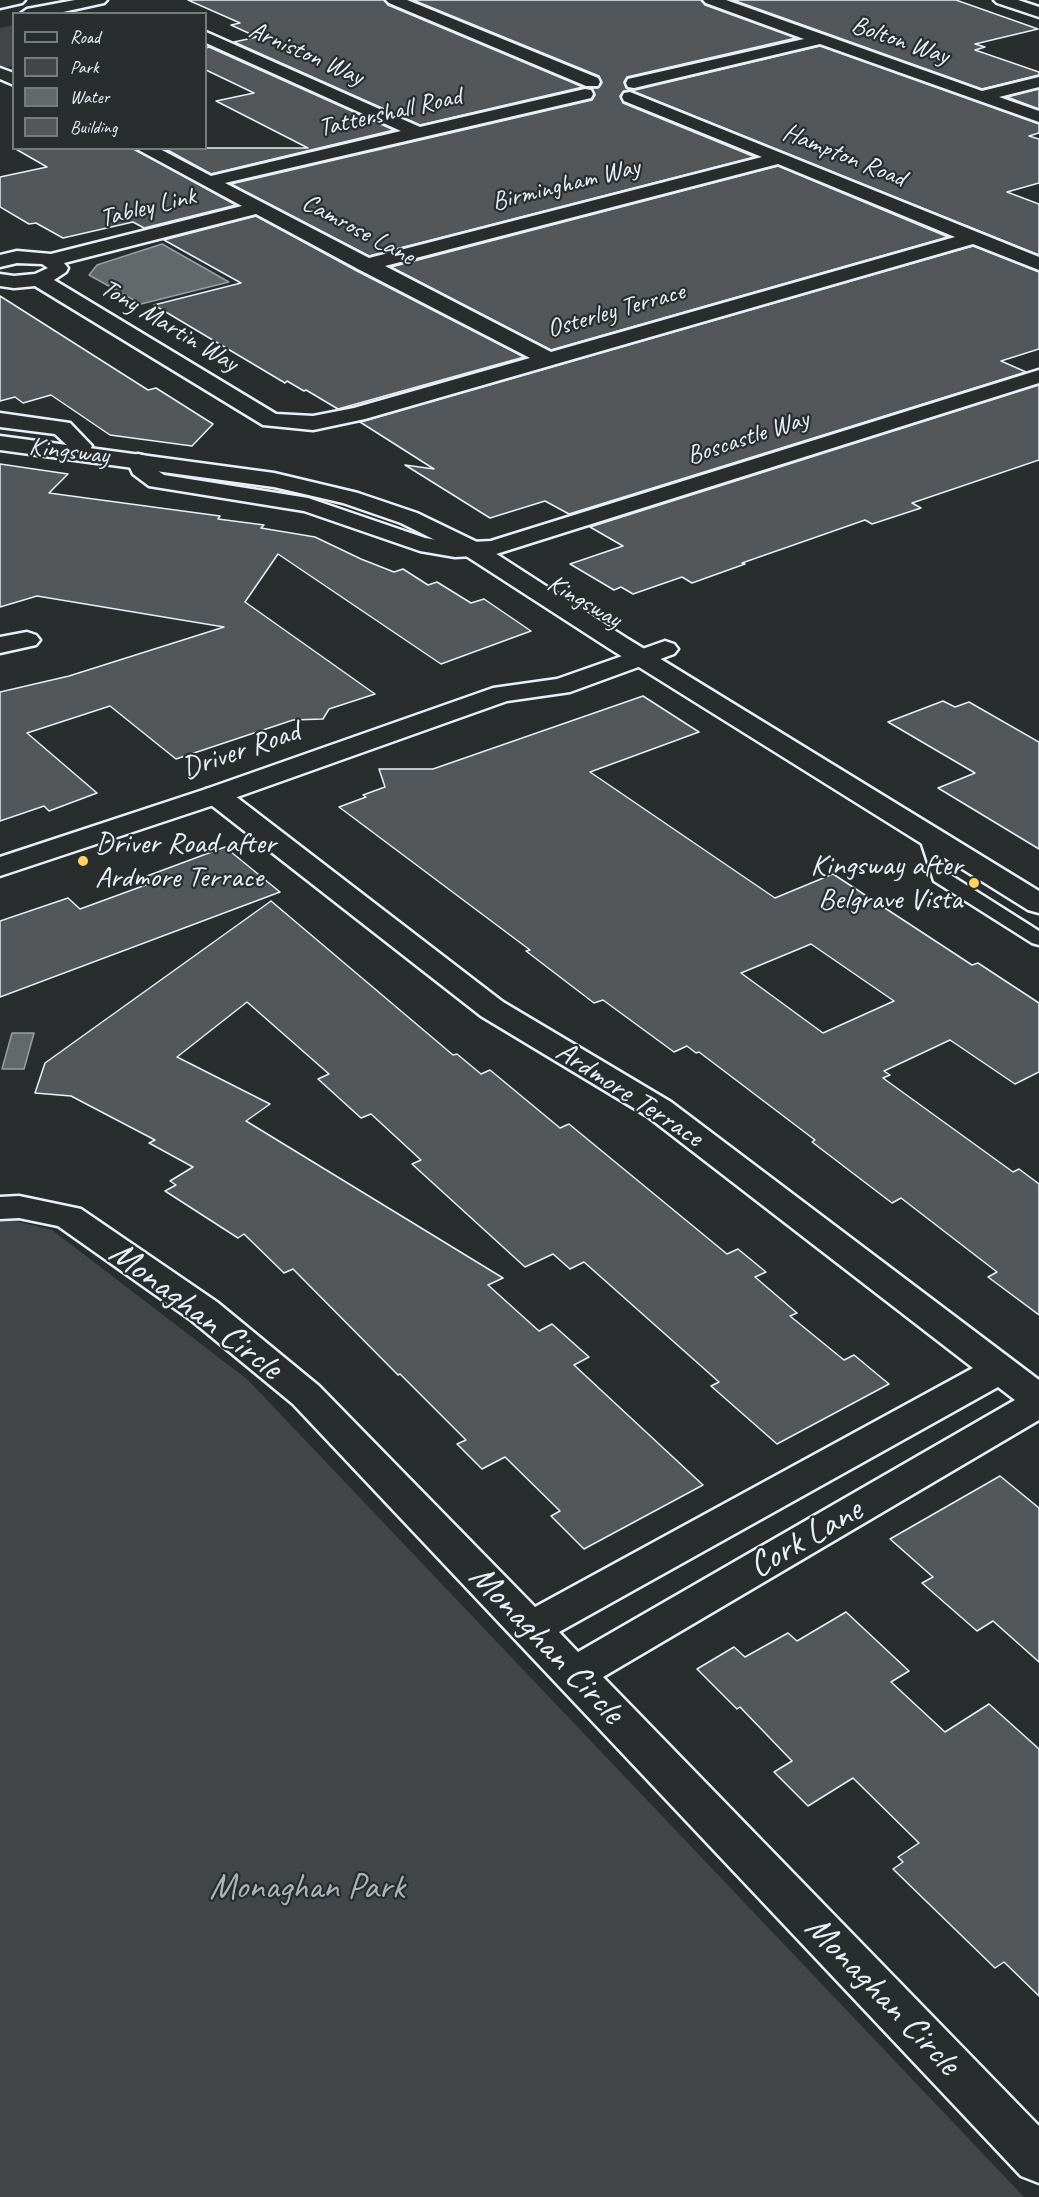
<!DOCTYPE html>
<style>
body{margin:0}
#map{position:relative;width:1039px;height:2197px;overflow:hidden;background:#2a2d2e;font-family:Caveat,sans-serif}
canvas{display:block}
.legend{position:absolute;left:12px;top:12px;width:195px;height:138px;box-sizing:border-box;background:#2a2d2e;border:2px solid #767b7f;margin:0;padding:8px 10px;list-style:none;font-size:18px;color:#e8f1f8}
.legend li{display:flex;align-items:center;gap:12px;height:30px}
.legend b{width:30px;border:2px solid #767b7f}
</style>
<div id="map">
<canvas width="1039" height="2197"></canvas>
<ul class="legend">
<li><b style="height:8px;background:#2a2d2e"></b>Road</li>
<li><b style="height:16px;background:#424648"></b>Park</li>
<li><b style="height:16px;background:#63686b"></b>Water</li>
<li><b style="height:16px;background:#535759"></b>Building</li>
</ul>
</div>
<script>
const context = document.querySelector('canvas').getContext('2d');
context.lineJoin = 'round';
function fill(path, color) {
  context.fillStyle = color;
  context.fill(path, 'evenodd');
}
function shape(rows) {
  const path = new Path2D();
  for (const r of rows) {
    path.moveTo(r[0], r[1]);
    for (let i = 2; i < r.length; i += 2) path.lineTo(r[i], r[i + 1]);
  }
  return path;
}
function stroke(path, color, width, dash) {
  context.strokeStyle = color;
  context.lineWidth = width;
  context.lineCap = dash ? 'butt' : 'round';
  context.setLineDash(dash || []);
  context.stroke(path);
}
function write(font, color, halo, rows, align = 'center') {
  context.font = font + ' Caveat,sans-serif';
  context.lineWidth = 4.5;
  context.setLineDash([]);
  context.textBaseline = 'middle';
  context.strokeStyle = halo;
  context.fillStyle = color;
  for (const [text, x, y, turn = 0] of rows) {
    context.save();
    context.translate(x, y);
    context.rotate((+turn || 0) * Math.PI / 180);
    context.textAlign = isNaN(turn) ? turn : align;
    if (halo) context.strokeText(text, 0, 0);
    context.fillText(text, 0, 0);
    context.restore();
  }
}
fill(shape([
 [13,25,13,66,0,68,0,28],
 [7,1219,52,1230,248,1380,1024,2197,0,2197,0,1220]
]), '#424648');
const water = shape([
 [162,244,229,282,141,304,89,275,97,265,162,244],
 [12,1033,34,1033,24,1069,2,1069,12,1033]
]);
fill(water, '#63686b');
stroke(water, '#989fa3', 1.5);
const building = shape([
 [188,0,384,0,388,5,583,87,420,125,234,42,257,37,231,25,240,23,188,0],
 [413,0,701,0,705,5,796,38,627,77,624,82,626,88,635,90,820,46,1039,124,1039,133,1029,136,1039,139,1039,183,1007,192,1039,204,1039,255,630,90,624,91,620,96,623,103,755,157,369,256,231,184,592,100,595,95,592,88,598,88,602,83,599,76,413,0],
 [733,0,956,0,1038,29,975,44,985,47,975,50,1039,72,1039,75,982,89,733,0],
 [209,47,394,130,211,174,164,148,308,148,216,101,254,93,206,70,206,48,209,47],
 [1039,89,1039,109,1007,97,1039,89],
 [14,148,133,148,236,205,144,228,133,222,63,238,36,223,29,224,0,207,0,177,47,167,14,148],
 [778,166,948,237,551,350,391,267,778,166],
 [256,216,357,271,524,357,338,409,306,390,304,391,287,381,285,383,154,305,241,283,164,240,256,216],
 [973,246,1039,272,1039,349,1001,361,1026,372,569,514,545,501,490,518,405,465,434,469,360,422,973,246],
 [0,296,148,390,156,388,213,424,192,446,110,435,51,395,23,403,15,397,0,401,0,296],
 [1039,385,1039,460,912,503,921,508,872,524,865,520,742,563,745,564,692,583,682,577,633,594,621,587,614,590,570,564,623,546,590,527,1039,385],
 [0,464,68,474,49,493,220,516,218,519,264,525,261,528,315,537,361,559,394,572,403,569,428,585,437,582,471,603,484,599,531,631,441,664,278,554,245,602,375,694,329,709,323,719,293,720,176,759,110,706,27,733,97,793,49,811,44,806,0,821,0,692,69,676,224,627,37,596,0,607,0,464],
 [643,696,699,732,590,772,775,898,833,874,972,965,978,963,1039,1003,1039,1072,1015,1084,950,1040,884,1071,890,1075,883,1078,1013,1172,1019,1169,1039,1184,1039,1315,988,1277,997,1272,901,1198,892,1203,812,1142,815,1140,699,1052,696,1053,687,1046,674,1052,603,1000,594,1003,526,951,530,950,339,807,366,797,363,795,385,787,379,769,433,769,643,696],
 [811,944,894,1001,823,1033,741,973,811,944],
 [943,701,955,707,969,702,1039,742,1039,849,938,788,975,773,888,722,943,701],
 [225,847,280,892,0,997,0,921,68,898,80,909,154,882,147,876,225,847],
 [271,901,453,1055,457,1054,481,1074,490,1070,560,1128,569,1124,727,1254,738,1249,766,1272,755,1277,797,1313,790,1316,844,1360,854,1355,889,1384,777,1444,711,1386,719,1382,584,1262,570,1269,553,1254,525,1267,412,1164,421,1160,371,1114,361,1118,318,1079,329,1074,247,1002,177,1057,270,1104,246,1121,503,1278,488,1285,539,1331,552,1324,589,1357,574,1365,703,1485,584,1549,551,1516,560,1511,505,1457,482,1469,457,1444,466,1440,400,1374,398,1375,293,1269,284,1273,244,1234,238,1238,165,1191,176,1185,170,1181,193,1167,149,1143,155,1140,71,1096,35,1093,45,1063,271,901],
 [1000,1476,1039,1508,1039,1662,993,1621,977,1631,922,1583,933,1577,890,1539,1000,1476],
 [846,1612,909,1671,891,1682,945,1732,989,1704,1039,1749,1039,1996,1004,1962,995,1968,893,1869,903,1862,898,1857,919,1843,853,1778,808,1806,774,1772,792,1761,740,1707,737,1709,697,1669,734,1647,745,1657,788,1633,797,1641,846,1612]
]);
fill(building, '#535759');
stroke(building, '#e8f1f8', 1.5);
const service = shape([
 [928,830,934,831,937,835,949,874,1039,931,1039,945,1032,943,934,881,919,835,922,831,928,830]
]);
const minor = shape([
 [386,0,407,0,598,78,600,82,598,86,586,86,389,3,386,0],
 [703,0,726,0,982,91,1039,77,1039,87,999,97,1039,111,1039,122,820,44,634,88,628,87,626,83,628,79,804,39,706,3,703,0],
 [994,0,1018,0,1039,7,1039,17,997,3,994,0],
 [206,32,420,127,585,89,591,90,593,94,591,98,225,183,369,258,762,157,624,101,622,97,624,93,630,92,1039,257,1039,270,973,244,365,419,313,430,263,425,35,286,14,288,0,286,0,274,14,276,35,274,48,268,42,264,17,263,0,267,0,255,17,251,51,254,242,206,135,148,158,148,211,176,401,131,206,43,206,32],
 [778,164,955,237,551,352,385,266,778,164],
 [256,214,358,269,530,358,354,408,313,416,276,414,54,280,66,272,68,268,64,263,256,214],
 [0,68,14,73,14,85,0,79,0,68],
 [1039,370,1039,383,493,555,455,557,420,551,304,511,149,486,133,474,127,461,130,456,138,454,146,456,151,466,164,475,308,498,425,538,455,543,491,541,1039,370],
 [0,413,70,423,92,446,89,451,81,453,73,451,55,434,0,427,0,413],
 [27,632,36,635,40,640,36,645,0,653,0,637,27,632],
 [216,787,226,789,503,1002,671,1102,1039,1380,1039,1420,603,1677,1039,2126,1039,2183,1021,2176,293,1404,191,1320,58,1226,19,1218,0,1219,0,1197,19,1196,81,1209,217,1302,319,1386,535,1607,973,1368,647,1116,481,1016,206,801,202,795,206,789,216,787],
 [998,1387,1015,1400,578,1652,559,1632,998,1387]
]);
const tertiary = shape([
 [665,641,674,644,678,649,674,654,570,692,507,701,226,801,0,876,0,857,206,789,493,688,557,679,665,641]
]);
const secondary = shape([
 [0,436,274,473,358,493,417,513,481,544,628,639,1039,891,1039,913,1028,910,610,649,463,554,401,523,343,503,274,487,0,450,0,436]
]);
const primary = shape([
 [0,0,25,0,22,3,0,8,0,0],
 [75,0,107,0,104,3,54,14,20,14,27,9,75,0]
]);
stroke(service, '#e8f1f8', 5);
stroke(minor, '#e8f1f8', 5);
stroke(tertiary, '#e8f1f8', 5);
stroke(secondary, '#e8f1f8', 5);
stroke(primary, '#e8f1f8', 5);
fill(service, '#2a2d2e');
fill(minor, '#2a2d2e');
fill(tertiary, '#2a2d2e');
fill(secondary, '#2a2d2e');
fill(primary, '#2a2d2e');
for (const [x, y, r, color] of [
 [83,861,6,"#ffd166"],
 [974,883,6,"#ffd166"]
]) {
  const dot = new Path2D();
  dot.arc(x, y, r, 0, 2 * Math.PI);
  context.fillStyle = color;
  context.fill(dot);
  stroke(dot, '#2a2d2e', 2);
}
write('26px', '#e8f1f8', '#2a2d2e', [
 ["Bolton Way",900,41,19],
 ["Arniston Way",306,54,24],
 ["Tattershall Road",390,113,-13],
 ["Hampton Road",844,156,22],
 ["Birmingham Way",566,185,-14],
 ["Tabley Link",148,208,-14],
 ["Camrose Lane",358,230,28],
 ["Osterley Terrace",616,311,-16],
 ["Tony Martin Way",169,326,31],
 ["Boscastle Way",748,438,-18],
 ["Kingsway",69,452,7],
 ["Kingsway",584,602,30]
]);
write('30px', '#e8f1f8', '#2a2d2e', [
 ["Driver Road",241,751,-19],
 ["Ardmore Terrace",629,1095,33]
]);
write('30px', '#e8f1f8', '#2a2d2e', [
 ["Driver Road after",95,844],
 ["Ardmore Terrace",95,878],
 ["Kingsway after",962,866,"right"],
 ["Belgrave Vista",962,900,"right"]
], 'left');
write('36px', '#e8f1f8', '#2a2d2e', [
 ["Monaghan Circle",195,1311,37],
 ["Cork Lane",806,1539,-30],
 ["Monaghan Circle",546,1645,46],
 ["Monaghan Circle",882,1996,46]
]);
write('36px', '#aeb5ba', '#2a2d2e', [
 ["Monaghan Park",307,1889]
]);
</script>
